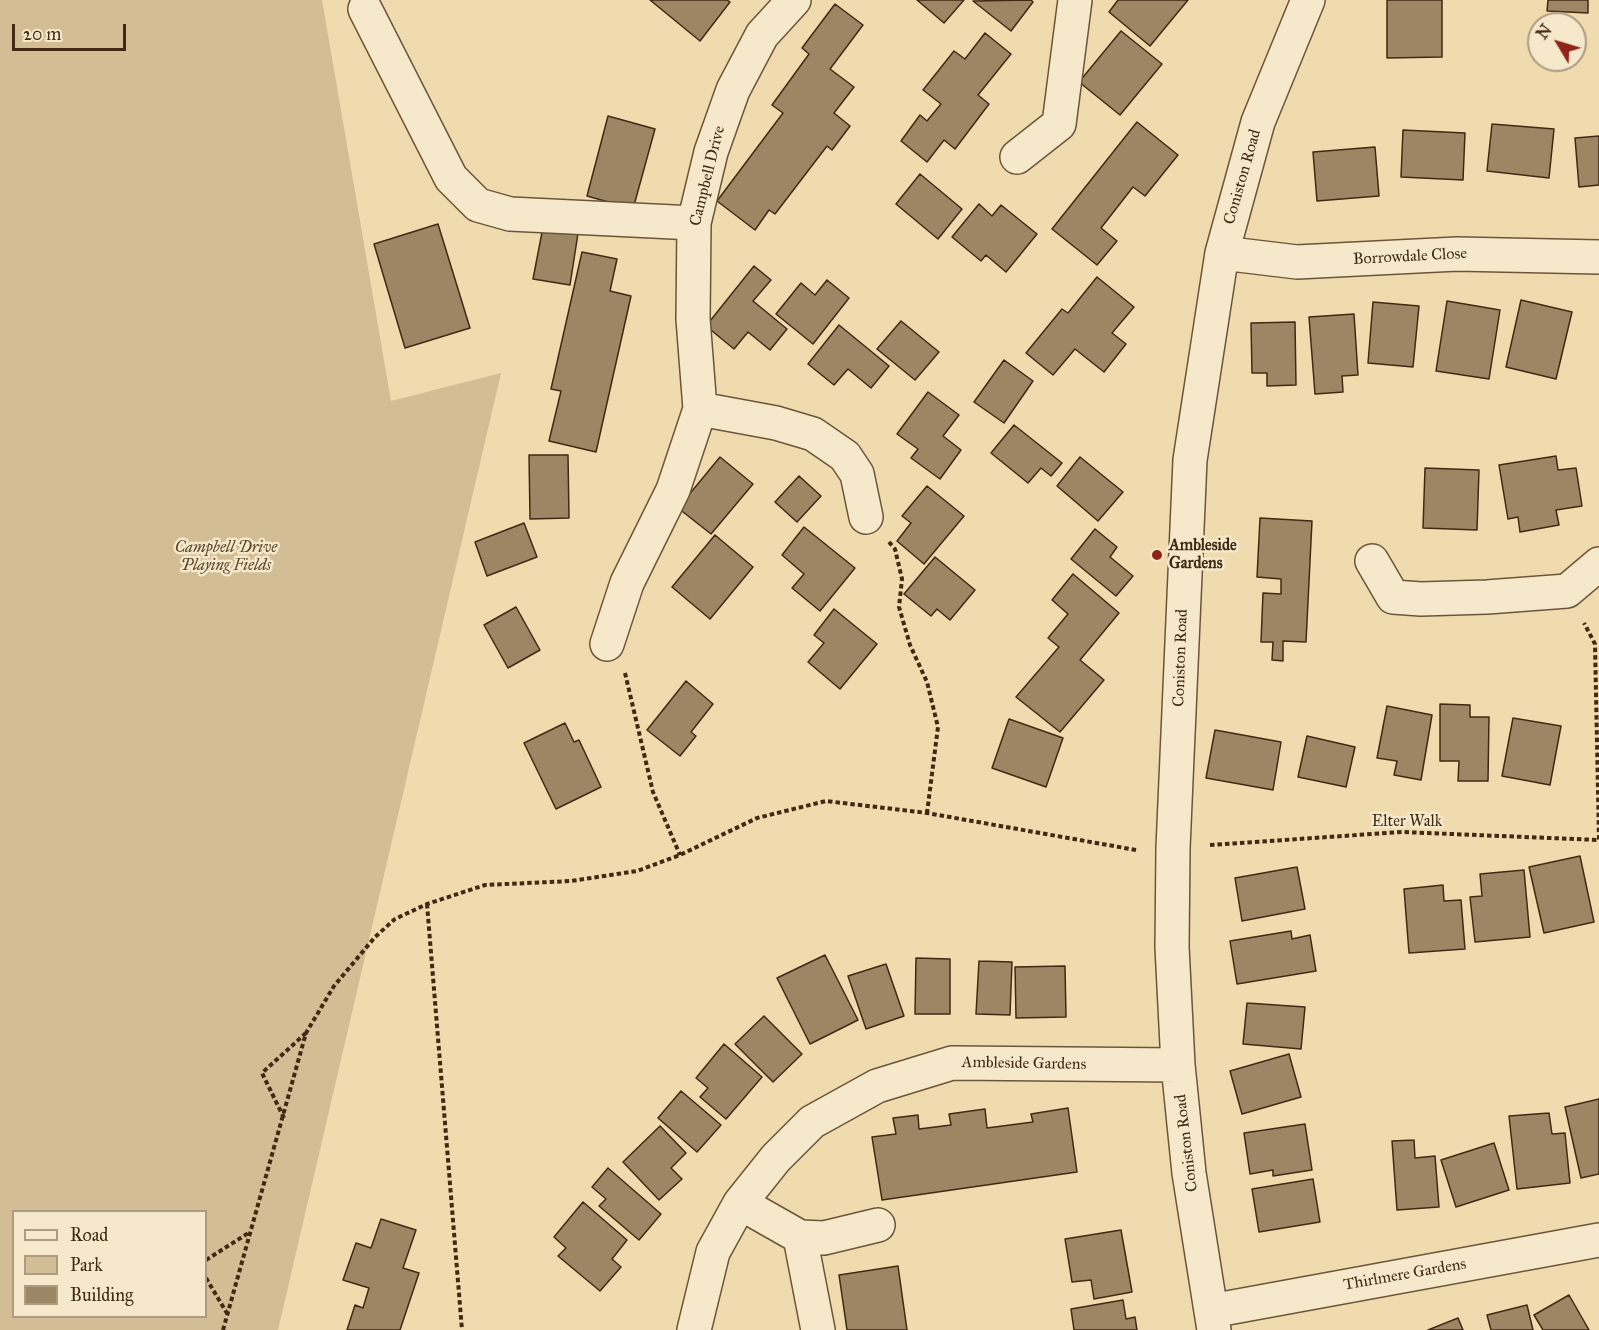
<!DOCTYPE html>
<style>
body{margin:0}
#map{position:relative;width:1599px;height:1330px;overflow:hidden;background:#f0dbaf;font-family:"IM FELL Great Primer",serif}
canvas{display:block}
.legend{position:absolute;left:12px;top:1210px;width:195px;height:108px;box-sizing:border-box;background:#f5e8cb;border:2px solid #ad9c81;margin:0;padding:8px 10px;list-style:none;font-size:18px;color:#402a13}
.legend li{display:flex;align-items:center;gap:12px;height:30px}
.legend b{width:30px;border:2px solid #ad9c81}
.north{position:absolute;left:1527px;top:12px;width:60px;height:60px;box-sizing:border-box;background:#f5e8cb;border:2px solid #ad9c81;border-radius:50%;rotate:308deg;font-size:16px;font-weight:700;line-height:24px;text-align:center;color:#402a13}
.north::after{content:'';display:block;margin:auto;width:21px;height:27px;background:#8f2418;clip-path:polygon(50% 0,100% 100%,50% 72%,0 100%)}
.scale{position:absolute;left:12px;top:24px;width:114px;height:27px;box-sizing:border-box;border:3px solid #402a13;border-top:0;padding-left:8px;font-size:18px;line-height:21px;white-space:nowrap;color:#402a13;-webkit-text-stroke:4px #f5e8cb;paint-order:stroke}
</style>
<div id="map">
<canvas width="1599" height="1330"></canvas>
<ul class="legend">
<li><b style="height:8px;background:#f5e8cb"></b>Road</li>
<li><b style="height:16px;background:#d2bd94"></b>Park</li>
<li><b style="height:16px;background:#9c8664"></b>Building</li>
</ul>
<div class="north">N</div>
<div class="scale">20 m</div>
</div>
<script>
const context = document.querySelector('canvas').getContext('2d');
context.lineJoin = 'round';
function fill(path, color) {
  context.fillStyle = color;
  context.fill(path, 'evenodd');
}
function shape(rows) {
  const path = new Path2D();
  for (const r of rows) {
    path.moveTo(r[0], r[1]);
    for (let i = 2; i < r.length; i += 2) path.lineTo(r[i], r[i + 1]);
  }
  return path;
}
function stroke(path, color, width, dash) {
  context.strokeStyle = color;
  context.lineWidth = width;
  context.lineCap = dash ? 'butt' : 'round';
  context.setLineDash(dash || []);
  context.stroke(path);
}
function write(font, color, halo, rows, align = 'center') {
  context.font = font + ' "IM FELL Great Primer",serif';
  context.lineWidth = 5;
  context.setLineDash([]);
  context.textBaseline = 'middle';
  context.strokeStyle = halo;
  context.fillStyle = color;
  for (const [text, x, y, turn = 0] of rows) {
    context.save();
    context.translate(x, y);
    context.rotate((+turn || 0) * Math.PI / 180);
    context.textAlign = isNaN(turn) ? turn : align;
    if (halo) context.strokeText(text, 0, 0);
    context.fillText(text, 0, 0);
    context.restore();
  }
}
fill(shape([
 [0,0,322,0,391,401,501,373,278,1330,0,1330],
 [14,1212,206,1212,206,1316,14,1316]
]), '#d2bd94');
const building = shape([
 [650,0,727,0,730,2,700,41,650,0],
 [917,0,964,0,944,23,917,0],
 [1031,0,1033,2,1011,31,973,1,1031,0],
 [1118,0,1188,0,1150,46,1109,12,1118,0],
 [1387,0,1442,0,1442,57,1387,58,1387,0],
 [1548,0,1588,0,1588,13,1547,11,1548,0],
 [835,4,863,25,830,69,854,87,834,113,850,126,832,150,827,146,775,214,769,210,755,230,717,201,783,113,772,105,809,54,802,48,835,4],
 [1121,31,1162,64,1120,115,1079,82,1121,31],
 [985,33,1011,54,978,95,989,104,955,149,944,140,927,162,901,141,920,115,927,121,941,104,923,90,954,51,965,59,985,33],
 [608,116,655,129,633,209,587,196,608,116],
 [1137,122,1178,155,1145,196,1133,187,1101,228,1117,241,1097,265,1052,229,1137,122],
 [1492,124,1554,129,1549,178,1487,171,1492,124],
 [1403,130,1465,133,1463,180,1401,177,1403,130],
 [1599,136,1599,185,1579,187,1575,138,1599,136],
 [1375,147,1379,196,1317,201,1313,152,1375,147],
 [920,174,962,209,938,239,896,204,920,174],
 [979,204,992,216,1001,205,1037,234,1006,272,986,255,981,261,952,237,979,204],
 [544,222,579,227,570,285,533,279,544,222],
 [438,224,470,328,405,348,374,244,438,224],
 [582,252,617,259,610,291,631,296,596,452,549,441,561,391,551,389,582,252],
 [754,266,771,280,753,301,787,329,770,350,748,332,734,349,706,326,754,266],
 [1097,277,1134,307,1112,333,1126,344,1104,372,1075,349,1053,375,1026,353,1062,309,1068,313,1097,277],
 [827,280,849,298,813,344,776,314,801,283,815,295,827,280],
 [1521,300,1572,312,1556,379,1506,367,1521,300],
 [1447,301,1500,310,1489,379,1436,371,1447,301],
 [1373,302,1419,306,1413,367,1368,363,1373,302],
 [1354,314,1358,375,1342,376,1343,392,1315,394,1309,317,1354,314],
 [901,321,939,352,915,380,877,349,901,321],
 [1295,322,1296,385,1267,386,1267,373,1252,373,1251,323,1295,322],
 [839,325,889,366,871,388,848,369,834,385,808,364,839,325],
 [1004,360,1033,381,1004,423,974,402,1004,360],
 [928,392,959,415,943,436,961,450,940,479,911,458,918,449,897,434,928,392],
 [1014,425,1062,463,1051,476,1041,468,1028,483,991,453,1014,425],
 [529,455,568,455,569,518,530,519,529,455],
 [1556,456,1558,470,1576,468,1582,506,1556,510,1559,525,1520,532,1518,517,1508,519,1499,465,1556,456],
 [720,457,753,484,711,534,678,508,720,457],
 [1080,457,1123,492,1098,521,1057,486,1080,457],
 [1425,468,1479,470,1477,530,1423,528,1425,468],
 [799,476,821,496,797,522,775,502,799,476],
 [927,486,964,516,924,564,897,541,911,523,902,516,927,486],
 [1260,518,1312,521,1306,642,1283,641,1283,661,1272,660,1273,642,1261,642,1263,593,1281,594,1281,579,1257,577,1260,518],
 [524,523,537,557,487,576,475,542,524,523],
 [804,527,855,568,820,611,792,588,804,574,782,555,804,527],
 [1095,529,1117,547,1110,557,1133,576,1116,596,1071,559,1095,529],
 [715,535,753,567,710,619,672,587,715,535],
 [935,557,975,590,950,620,937,609,931,616,904,594,935,557],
 [1073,574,1119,613,1080,660,1104,680,1060,732,1016,697,1059,647,1048,638,1068,614,1052,600,1073,574],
 [516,607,540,650,508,668,484,625,516,607],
 [834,609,877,644,840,689,808,662,824,643,814,635,834,609],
 [686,681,713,704,691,732,696,736,680,756,647,730,686,681],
 [1440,704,1470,705,1470,717,1489,717,1488,781,1458,781,1459,761,1440,761,1440,704],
 [1387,706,1432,715,1421,780,1394,775,1397,761,1377,758,1387,706],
 [1513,718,1561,726,1550,785,1502,776,1513,718],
 [1009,719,1063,738,1046,787,992,768,1009,719],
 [565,723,574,742,579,740,601,787,556,809,524,743,565,723],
 [1215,730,1281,742,1273,790,1206,778,1215,730],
 [1307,736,1355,747,1346,787,1298,777,1307,736],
 [1580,856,1594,922,1544,933,1529,867,1580,856],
 [1297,867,1305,909,1242,921,1235,878,1297,867],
 [1524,870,1530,937,1475,942,1470,897,1482,896,1480,874,1524,870],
 [1443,885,1444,901,1461,900,1465,949,1409,953,1404,889,1443,885],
 [1291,931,1292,939,1310,935,1316,971,1237,984,1230,941,1291,931],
 [825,955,858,1020,810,1044,777,978,825,955],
 [916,958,950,959,950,1014,915,1014,916,958],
 [979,961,1012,962,1010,1015,976,1014,979,961],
 [886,964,904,1016,866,1029,848,976,886,964],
 [1065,966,1066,1017,1016,1018,1015,967,1065,966],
 [1247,1003,1305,1007,1301,1049,1243,1044,1247,1003],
 [764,1016,802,1054,773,1082,735,1044,764,1016],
 [724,1044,762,1077,726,1119,700,1097,708,1088,696,1078,724,1044],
 [1289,1054,1301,1097,1242,1114,1230,1071,1289,1054],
 [681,1091,721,1125,697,1152,658,1118,681,1091],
 [1599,1099,1599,1174,1581,1178,1565,1107,1599,1099],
 [1068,1108,1077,1172,882,1200,872,1137,896,1134,893,1118,918,1115,919,1129,951,1125,949,1114,985,1109,987,1128,1033,1122,1031,1114,1068,1108],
 [1549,1113,1552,1134,1565,1133,1570,1183,1517,1189,1509,1116,1549,1113],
 [1305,1124,1312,1170,1273,1176,1273,1170,1250,1174,1244,1133,1305,1124],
 [660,1126,686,1153,671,1168,682,1179,659,1200,623,1162,660,1126],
 [1414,1140,1415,1158,1435,1156,1439,1207,1397,1210,1392,1141,1414,1140],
 [1494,1143,1509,1190,1456,1207,1441,1160,1494,1143],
 [608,1168,661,1214,639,1240,599,1206,606,1199,592,1187,608,1168],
 [1313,1179,1320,1222,1259,1232,1252,1189,1313,1179],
 [583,1202,627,1240,612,1259,621,1267,600,1291,558,1256,566,1248,554,1237,583,1202],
 [381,1219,416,1230,403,1268,419,1273,400,1330,347,1330,355,1305,363,1308,369,1288,343,1280,356,1243,371,1248,381,1219],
 [1121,1230,1132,1292,1094,1299,1091,1280,1072,1282,1065,1239,1121,1230],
 [898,1266,907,1330,847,1330,839,1275,898,1266],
 [1569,1295,1589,1330,1543,1330,1534,1315,1569,1295],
 [1123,1300,1126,1319,1135,1317,1137,1330,1074,1330,1071,1309,1123,1300],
 [1527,1305,1533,1330,1491,1330,1487,1315,1527,1305],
 [1458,1318,1463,1330,1428,1330,1458,1318]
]);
fill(building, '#9c8664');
stroke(building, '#402a13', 1.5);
const minor = shape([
 [365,9,451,178,478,205,510,214,694,223],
 [1017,157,1059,124,1075,0],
 [1222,253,1297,262,1457,254,1599,257],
 [700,409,776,423,813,434,845,456,857,474,866,517],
 [1372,561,1393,597,1421,599,1487,597,1567,591,1599,564],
 [607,644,627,583,673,490,700,409,693,319,694,223,711,152,733,90,762,35,794,0],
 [740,1203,800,1237],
 [1211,1311,1599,1240],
 [694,1330,713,1252,740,1203,776,1158,812,1122,877,1086,952,1063,1178,1065],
 [818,1330,800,1237,824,1238,878,1225],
 [1214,1330,1189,1173,1178,1065,1172,947,1173,848,1190,460,1222,253,1258,122,1308,0]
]);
stroke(minor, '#6c563a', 36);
stroke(shape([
 [889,542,895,549,902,579,899,607,910,645,927,682,938,727,927,813],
 [625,673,653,792,680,855],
 [1210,845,1402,832,1599,840,1595,644,1584,623],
 [427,904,462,1330],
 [284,1118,262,1073,306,1033],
 [206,1260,250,1232],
 [206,1278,228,1315],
 [223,1330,306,1033,334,986,375,937,395,919,427,904,485,885,571,881,637,871,680,855,757,818,826,801,927,813,1136,850]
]), '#402a13', 4, [4.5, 3]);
stroke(minor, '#f5e8cb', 33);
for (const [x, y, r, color] of [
 [1157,555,6,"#8f2418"]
]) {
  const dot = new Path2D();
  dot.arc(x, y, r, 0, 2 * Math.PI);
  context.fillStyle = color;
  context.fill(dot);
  stroke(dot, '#f5e8cb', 2);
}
write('16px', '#402a13', '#f5e8cb', [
 ["Campbell Drive",708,176,-76],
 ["Coniston Road",1243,177,-74],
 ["Borrowdale Close",1410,257,-3],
 ["Coniston Road",1181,658,-88],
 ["Elter Walk",1407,822],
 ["Ambleside Gardens",1024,1064,1],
 ["Coniston Road",1187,1143,-97],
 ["Thirlmere Gardens",1405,1275,-10]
]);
write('bold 16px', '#402a13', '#f5e8cb', [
 ["Ambleside",1169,546],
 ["Gardens",1169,564]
], 'left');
write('italic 16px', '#5d472d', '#f5e8cb', [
 ["Campbell Drive",226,548],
 ["Playing Fields",226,566]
]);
</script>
